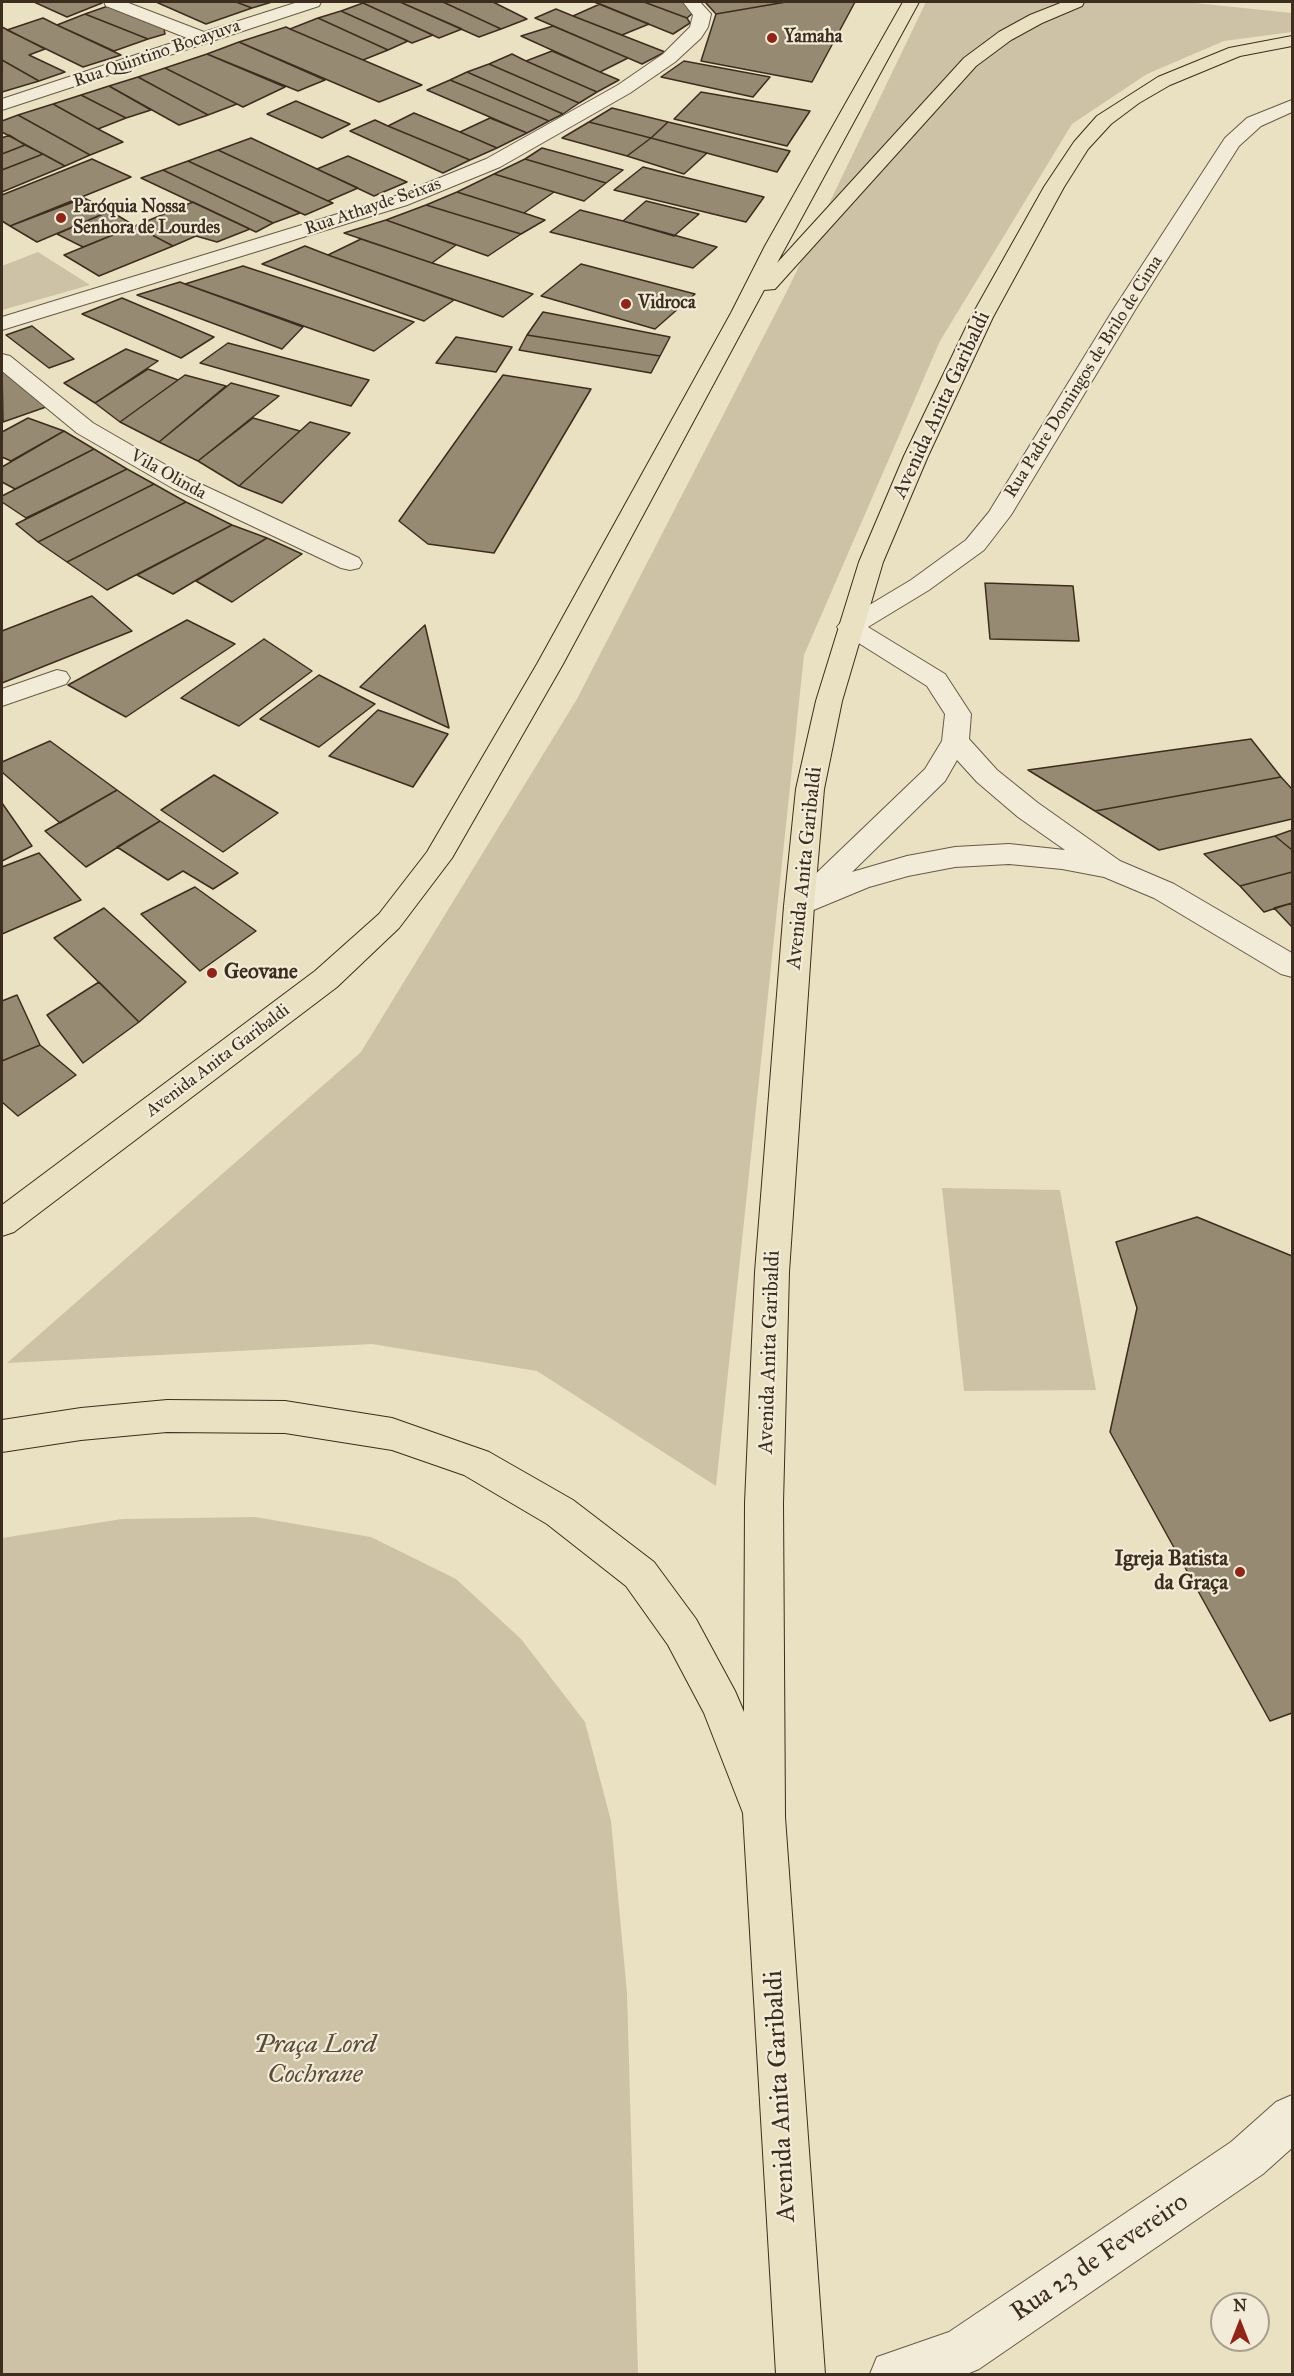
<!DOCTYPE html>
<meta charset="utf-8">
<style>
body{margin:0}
#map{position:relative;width:1294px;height:2376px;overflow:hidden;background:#eae0c2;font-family:"IM FELL Great Primer",serif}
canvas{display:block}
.frame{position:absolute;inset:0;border:3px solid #3d2d1e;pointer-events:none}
.north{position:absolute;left:1210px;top:2292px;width:60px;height:60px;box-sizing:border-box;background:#f1ebd7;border:2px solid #a99f8d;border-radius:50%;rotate:0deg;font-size:16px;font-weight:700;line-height:24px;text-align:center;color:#3d2d1e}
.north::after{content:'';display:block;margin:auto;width:21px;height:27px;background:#8f2418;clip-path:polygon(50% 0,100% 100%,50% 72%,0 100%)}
</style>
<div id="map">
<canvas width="1294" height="2376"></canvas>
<div class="frame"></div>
<div class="north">N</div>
</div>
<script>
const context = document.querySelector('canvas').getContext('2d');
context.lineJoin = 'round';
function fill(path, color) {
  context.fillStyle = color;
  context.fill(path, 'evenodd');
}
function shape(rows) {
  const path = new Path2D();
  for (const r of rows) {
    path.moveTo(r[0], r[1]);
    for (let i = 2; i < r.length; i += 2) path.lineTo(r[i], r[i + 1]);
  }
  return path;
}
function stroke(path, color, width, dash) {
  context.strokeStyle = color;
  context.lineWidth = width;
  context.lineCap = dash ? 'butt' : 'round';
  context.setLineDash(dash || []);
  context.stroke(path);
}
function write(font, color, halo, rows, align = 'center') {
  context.font = font + ' "IM FELL Great Primer",serif';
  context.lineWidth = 4.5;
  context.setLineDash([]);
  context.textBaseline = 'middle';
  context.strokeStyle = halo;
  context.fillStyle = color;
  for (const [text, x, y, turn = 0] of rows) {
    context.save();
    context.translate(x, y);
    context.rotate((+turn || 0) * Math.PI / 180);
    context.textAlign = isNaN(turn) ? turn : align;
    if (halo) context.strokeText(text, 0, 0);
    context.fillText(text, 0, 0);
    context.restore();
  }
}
fill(shape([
 [926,2,1185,2,1292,13,1292,32,1224,41,1147,74,1072,124,940,341,804,655,716,1486,537,1371,372,1344,7,1363,361,1052,577,699,787,291],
 [38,252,90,285,2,310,2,266],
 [942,1188,1060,1190,1096,1390,964,1391],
 [255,1517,371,1537,456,1579,521,1639,585,1722,611,1821,627,1993,638,2374,2,2374,2,1538,122,1519]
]), '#cdc2a6');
const building = shape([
 [34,2,98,2,102,3,67,17,34,2],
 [156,2,236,2,252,8,206,24,156,2],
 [236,2,272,2,252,8,236,2],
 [368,2,400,2,462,29,439,38,363,3,368,2],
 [400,2,443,2,501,29,479,37,400,2],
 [443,2,493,2,527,19,501,29,443,2],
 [594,2,644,2,687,18,690,23,673,34,594,2],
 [644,2,683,2,693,13,687,18,644,2],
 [705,2,786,2,716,14,705,2],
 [786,2,855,2,812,82,701,61,716,14,786,2],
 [363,3,433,35,412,43,341,11,363,3],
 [600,4,649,24,622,35,573,16,600,4],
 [108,6,164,28,165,34,148,39,85,14,108,6],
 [556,9,573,16,665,52,642,64,535,18,556,9],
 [341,11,408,41,388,50,318,18,341,11],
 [85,14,148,39,114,51,57,25,85,14],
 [43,18,57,25,121,55,83,67,7,30,43,18],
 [318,18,388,50,363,60,290,29,318,18],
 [553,26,628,58,600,72,521,36,553,26],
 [2,27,45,49,29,55,65,72,39,81,2,60,2,27],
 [286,27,290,29,422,85,379,102,239,42,286,27],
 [239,42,325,80,298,91,207,54,239,42],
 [552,51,600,72,619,80,597,92,526,61,552,51],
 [207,54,285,87,243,107,165,68,207,54],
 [512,54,526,61,597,92,579,103,489,64,512,54],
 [2,60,39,81,2,92,2,60],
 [684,61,770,77,753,97,661,77,684,61],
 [489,64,579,103,563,114,467,72,489,64],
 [165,68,237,104,208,115,138,77,165,68],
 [467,72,563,114,549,121,450,80,467,72],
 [138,77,208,115,179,125,109,86,138,77],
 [450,80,549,121,527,133,427,90,450,80],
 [109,86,151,110,126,118,81,95,109,86],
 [701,92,810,111,787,146,674,119,701,92],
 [81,95,126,118,98,129,53,104,81,95],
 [296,101,350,124,322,138,267,114,296,101],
 [53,104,98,129,123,142,90,155,18,115,53,104],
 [612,108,668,122,651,138,589,122,612,108],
 [414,113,460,132,497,148,470,160,388,126,414,113],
 [18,115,90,155,65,166,2,132,2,121,18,115],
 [490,118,527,133,497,148,460,132,490,118],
 [375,120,388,126,470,160,443,173,350,131,375,120],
 [589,122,651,138,627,156,562,138,589,122],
 [668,122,790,151,777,172,651,138,668,122],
 [9,135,25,145,2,154,2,138,9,135],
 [251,138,317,169,358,188,328,201,218,150,251,138],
 [651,138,707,153,684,174,627,156,651,138],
 [25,145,43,154,2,170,2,154,25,145],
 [542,148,623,170,606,183,525,159,542,148],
 [218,150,328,201,333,203,305,215,188,161,218,150],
 [43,154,65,166,2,192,2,170,43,154],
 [348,156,407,182,374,196,317,169,348,156],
 [92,159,131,177,10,226,2,221,2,195,92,159],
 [525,159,606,183,584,201,494,174,525,159],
 [188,161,300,213,273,223,163,170,188,161],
 [643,167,764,197,746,222,614,190,643,167],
 [163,170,273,223,256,232,141,178,163,170],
 [494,174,554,192,524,213,457,192,494,174],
 [457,192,524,213,545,220,521,234,426,205,457,192],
 [84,198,110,211,37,242,10,226,84,198],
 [646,201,699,214,674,236,623,221,646,201],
 [193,202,250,229,217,242,196,236,173,246,135,226,193,202],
 [426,205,521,234,488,256,386,220,426,205],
 [580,210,623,221,717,247,693,268,550,232,580,210],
 [110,211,135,226,83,247,57,234,110,211],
 [386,220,456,245,432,263,344,233,386,220],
 [135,226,173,246,99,276,64,255,135,226],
 [361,239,432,263,533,294,503,317,328,255,361,239],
 [305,246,328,255,454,300,424,321,262,264,305,246],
 [581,264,695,294,655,329,541,296,581,264],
 [243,266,414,322,374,351,185,284,243,266],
 [180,282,185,284,303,327,282,349,137,295,180,282],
 [122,298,214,337,181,358,82,314,122,298],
 [543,312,670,337,660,356,527,335,543,312],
 [32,326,74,359,49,368,6,335,32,326],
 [527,335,660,356,651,373,519,350,527,335],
 [456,337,512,347,496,372,436,363,456,337],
 [228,343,369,380,351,406,200,363,228,343],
 [126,349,158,361,95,403,64,383,126,349],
 [2,369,46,407,3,422,2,369],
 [148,369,178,380,120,422,95,403,148,369],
 [185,375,226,386,159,442,120,422,185,375],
 [503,375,591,389,494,553,428,544,399,521,503,375],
 [231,383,279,396,198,461,159,442,231,383],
 [28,418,64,431,11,461,2,457,2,432,28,418],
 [253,418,300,431,239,486,198,461,253,418],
 [310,422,350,433,282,503,239,486,310,422],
 [64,431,94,449,15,489,2,482,2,467,64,431],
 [94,449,127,469,26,518,2,502,2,496,94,449],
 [127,469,154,484,38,542,16,524,127,469],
 [154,484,186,502,67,562,38,542,154,484],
 [186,502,232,525,107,590,67,562,186,502],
 [232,525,267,538,173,594,137,575,232,525],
 [267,538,302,554,232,602,196,581,267,538],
 [985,583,1073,586,1079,641,990,639,985,583],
 [92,596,132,631,2,683,2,631,92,596],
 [187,620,235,644,126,717,68,685,187,620],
 [425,625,449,728,360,687,425,625],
 [264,639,312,671,239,726,181,698,264,639],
 [319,675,375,704,319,747,260,719,319,675],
 [378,710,448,734,413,787,329,756,378,710],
 [1251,739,1281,777,1095,811,1028,770,1251,739],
 [50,741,117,790,60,823,2,772,2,762,50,741],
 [214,775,278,813,223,852,161,810,214,775],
 [1281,777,1292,789,1292,819,1159,850,1095,811,1281,777],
 [117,790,160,821,86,867,45,831,117,790],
 [2,803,32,846,2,861,2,803],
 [160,821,238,873,213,889,183,871,168,880,117,847,160,821],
 [1292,830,1292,850,1275,836,1292,830],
 [1275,836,1292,850,1292,872,1240,886,1204,854,1275,836],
 [39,853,81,900,2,934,2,867,39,853],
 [1292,872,1292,903,1264,912,1240,886,1292,872],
 [195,887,256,931,200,971,141,914,195,887],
 [1292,903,1292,927,1274,908,1292,903],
 [104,908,186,982,139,1022,54,938,104,908],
 [99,982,139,1022,83,1063,47,1015,99,982],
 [17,995,40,1045,2,1061,2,1001,17,995],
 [40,1045,76,1075,18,1116,2,1102,2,1061,40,1045],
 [1197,1217,1292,1256,1292,1713,1270,1721,1110,1432,1137,1308,1116,1242,1197,1217]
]);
fill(building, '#978a73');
stroke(building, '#3d2d1e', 1.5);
const minor = shape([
 [104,2,126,2,204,32,298,2,321,2,319,6,2,110,2,99,187,38,106,6,104,2],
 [683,2,700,2,711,14,708,27,701,38,675,62,630,93,500,167,407,205,2,330,2,317,393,197,486,159,618,85,663,54,690,27,693,15,683,2],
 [1292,100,1292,112,1261,126,1239,146,1135,310,1011,515,984,550,929,590,868,627,945,674,971,714,969,739,997,770,1038,803,1120,861,1174,884,1292,953,1292,977,1281,974,1154,898,1104,877,1062,869,1009,864,955,867,908,876,869,887,799,916,789,913,784,906,789,899,802,893,801,891,805,884,925,769,942,741,945,714,927,686,841,632,837,627,841,622,911,580,966,540,989,512,1113,310,1225,138,1247,118,1292,100],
 [957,760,977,782,1018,817,1065,850,1009,844,955,847,907,856,852,872,945,781,957,760],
 [2,354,10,356,93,423,190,479,359,558,362,563,359,568,350,570,341,568,174,489,77,433,2,371,2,354],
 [57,670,66,672,70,678,66,684,2,706,2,689,57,670],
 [1292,2095,1292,2148,1263,2174,979,2369,967,2374,870,2374,877,2357,949,2332,1231,2142,1276,2102,1292,2095]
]);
const major = shape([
 [903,2,919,2,777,263,964,58,999,32,1030,15,1063,2,1084,2,1082,6,1042,23,1011,40,976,66,775,289,764,290,563,664,452,858,399,928,337,987,14,1232,2,1236,2,1205,315,971,379,914,427,852,537,664,731,313,765,246,903,2],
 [1292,36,1292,46,1240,56,1170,85,1139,103,1111,124,1088,149,1064,187,993,317,928,456,883,562,842,701,824,789,814,906,789,1272,783,1503,785,1817,825,2374,776,2374,743,1813,704,1713,668,1645,626,1586,547,1524,464,1475,392,1450,285,1433,167,1432,81,1440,2,1452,2,1420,81,1408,167,1400,285,1401,392,1418,489,1452,573,1500,654,1562,696,1619,735,1691,744,1712,745,1503,755,1272,784,906,796,789,816,701,859,562,904,456,971,317,1044,187,1074,142,1097,116,1158,77,1229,48,1292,36]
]);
stroke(minor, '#685a47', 2);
stroke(major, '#3d2d1e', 2);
fill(minor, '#f1ebd7');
fill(major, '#eae0c2');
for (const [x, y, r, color] of [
 [772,38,6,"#8f2418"],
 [61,218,6,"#8f2418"],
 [626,304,6,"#8f2418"],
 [212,973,6,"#8f2418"],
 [1240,1572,6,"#8f2418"]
]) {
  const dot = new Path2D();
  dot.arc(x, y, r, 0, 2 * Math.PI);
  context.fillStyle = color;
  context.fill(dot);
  stroke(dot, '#f1ebd7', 2);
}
write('bold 18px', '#3d2d1e', '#f1ebd7', [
 ["Yamaha",784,38],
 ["Paróquia Nossa",73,208],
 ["Senhora de Lourdes",73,229],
 ["Vidroca",638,304]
], 'left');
write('18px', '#3d2d1e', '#f1ebd7', [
 ["Rua Quintino Bocayuva",157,54,-19],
 ["Rua Athayde Seixas",373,207,-19],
 ["Rua Padre Domingos de Brilo de Cima",1084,377,-58],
 ["Vila Olinda",168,475,29],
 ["Avenida Anita Garibaldi",218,1061,-37]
]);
write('21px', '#3d2d1e', '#f1ebd7', [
 ["Avenida Anita Garibaldi",942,405,-65],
 ["Avenida Anita Garibaldi",805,868,-84],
 ["Avenida Anita Garibaldi",770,1352,-88]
]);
write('bold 21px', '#3d2d1e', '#f1ebd7', [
 ["Geovane",224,973],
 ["Igreja Batista",1228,1560,"right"],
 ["da Graça",1228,1584,"right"]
], 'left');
write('italic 26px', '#5a4b39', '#f1ebd7', [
 ["Praça Lord",315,2046],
 ["Cochrane",315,2076]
]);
write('26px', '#3d2d1e', '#f1ebd7', [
 ["Avenida Anita Garibaldi",781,2096,-93],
 ["Rua 23 de Fevereiro",1100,2258,-34]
]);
</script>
